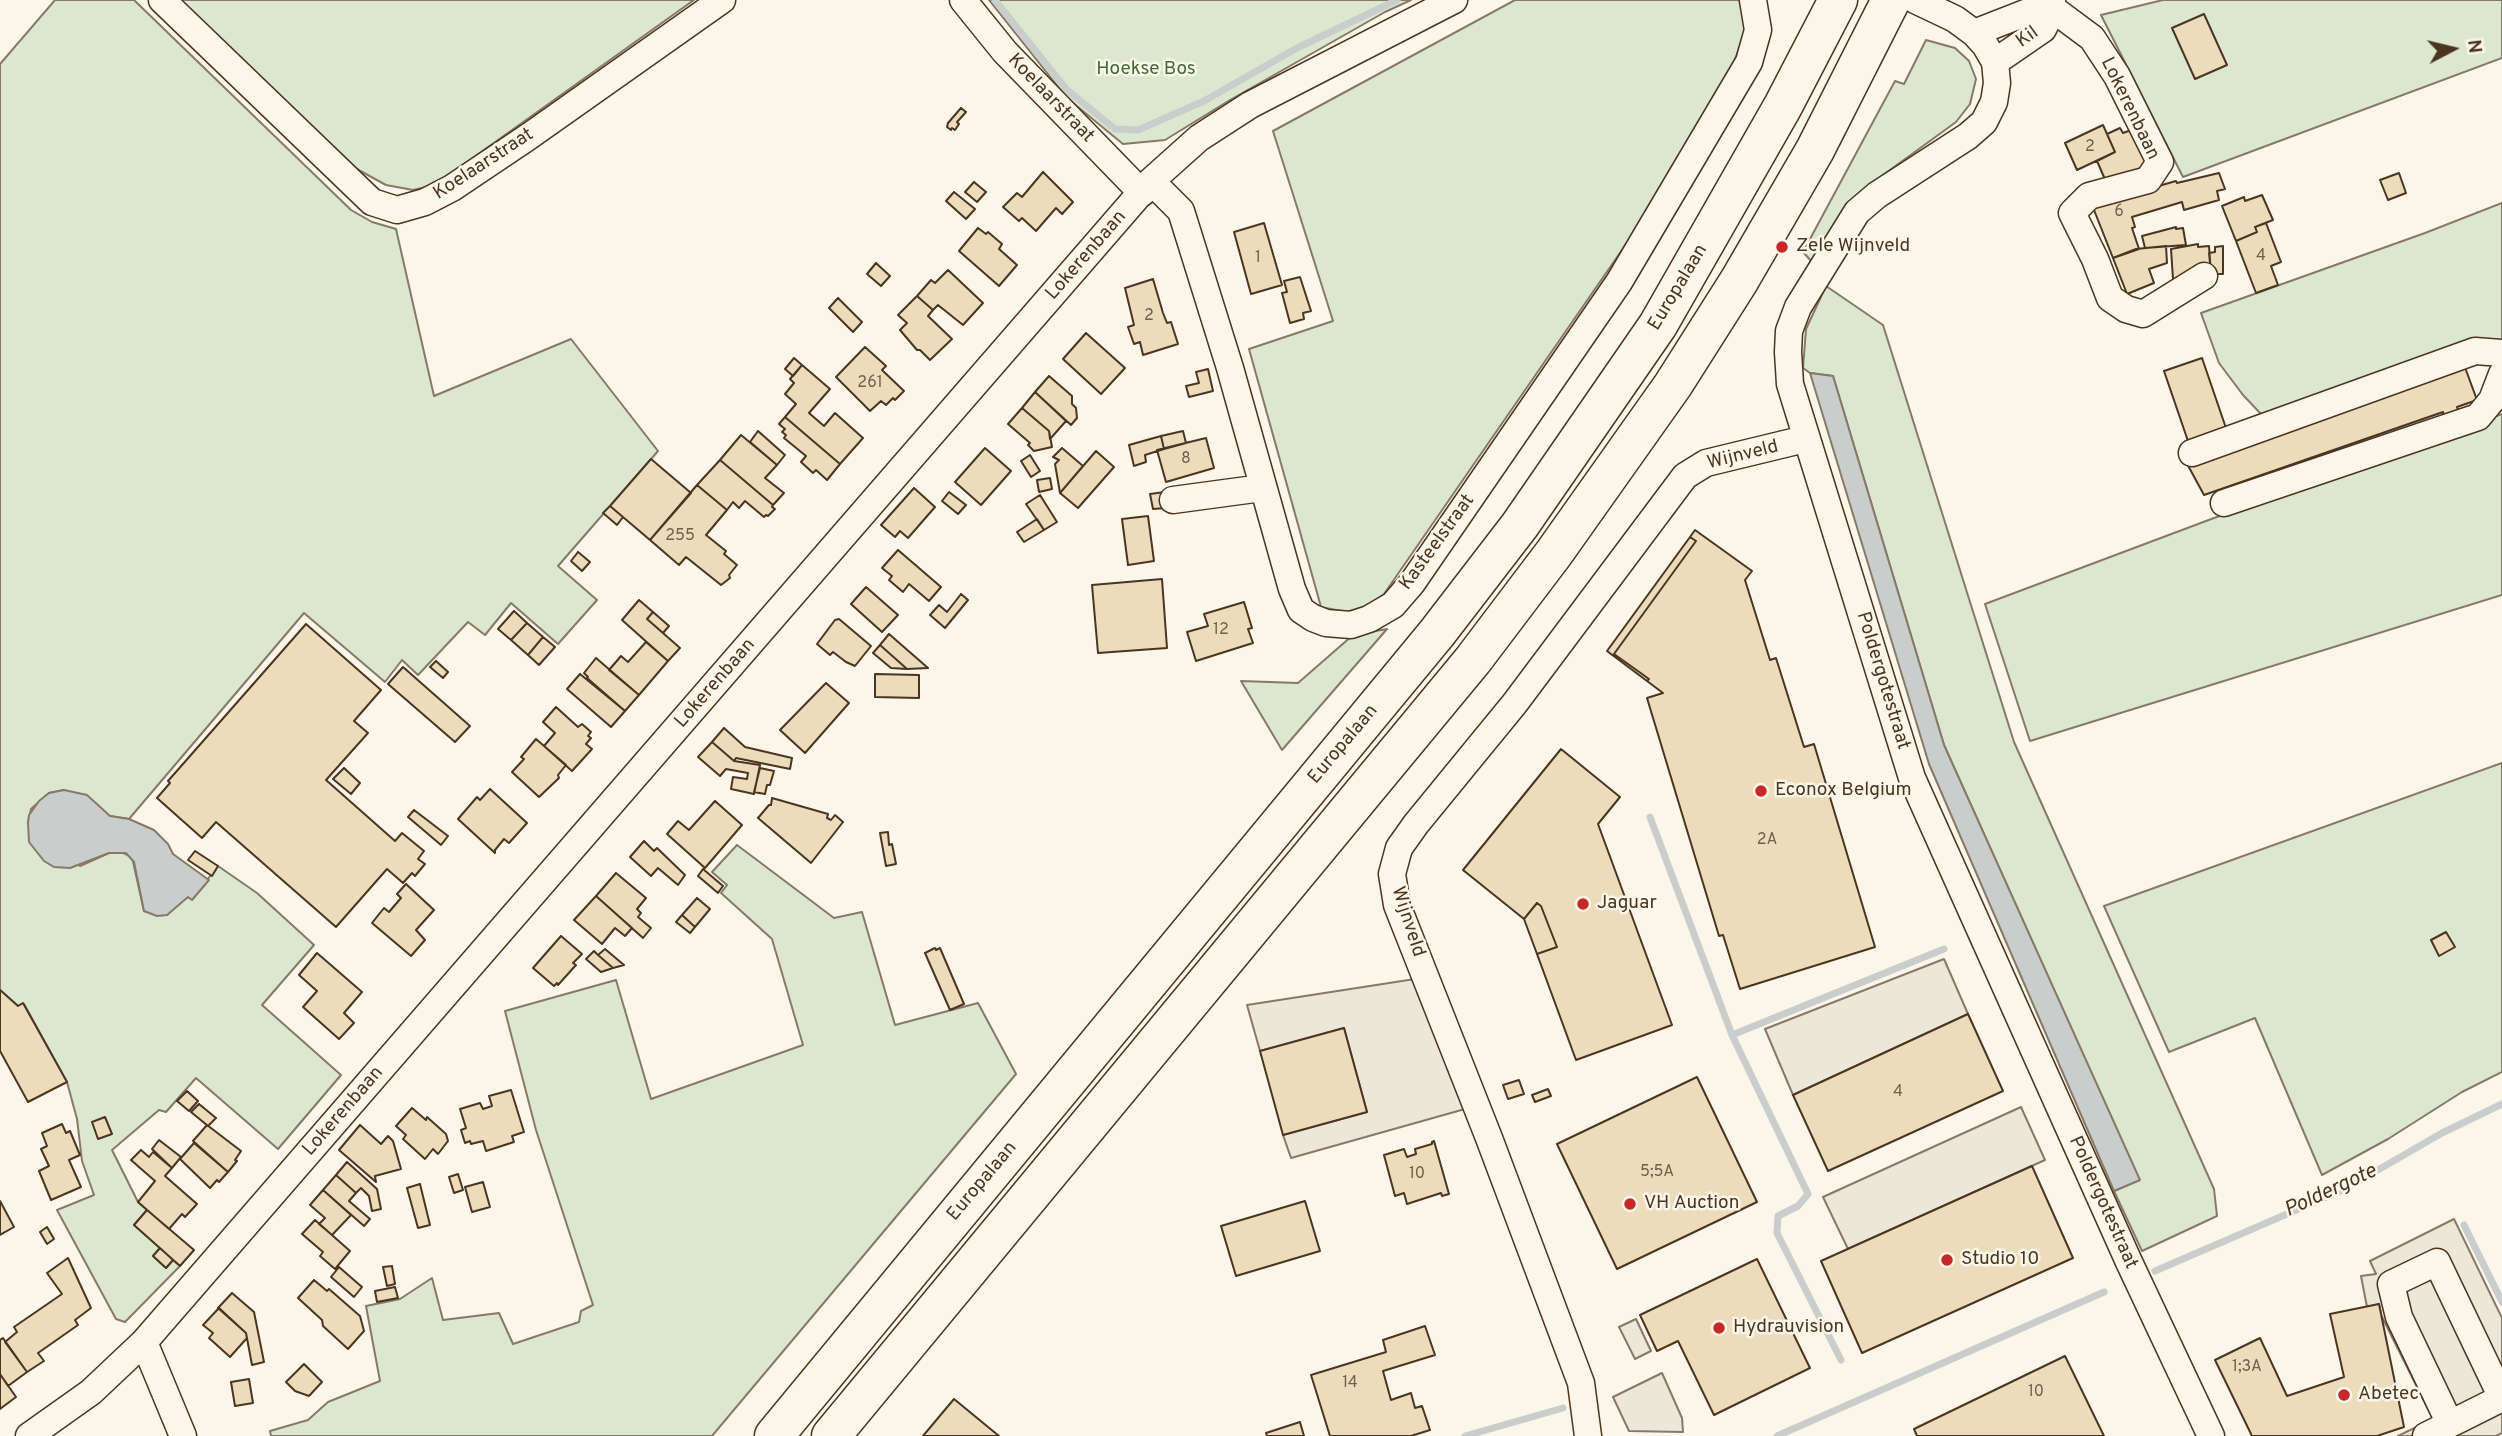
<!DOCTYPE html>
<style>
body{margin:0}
#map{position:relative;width:2502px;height:1436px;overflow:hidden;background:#fbf6e9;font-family:Overpass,sans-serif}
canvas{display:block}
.north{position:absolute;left:2418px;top:14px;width:70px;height:70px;-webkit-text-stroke:5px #fbf6e9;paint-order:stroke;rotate:83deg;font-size:19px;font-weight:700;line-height:28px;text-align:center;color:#4a3520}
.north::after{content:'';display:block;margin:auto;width:24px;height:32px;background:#4a3520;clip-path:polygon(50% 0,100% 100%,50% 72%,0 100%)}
</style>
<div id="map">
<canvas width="2502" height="1436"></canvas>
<div class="north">N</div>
</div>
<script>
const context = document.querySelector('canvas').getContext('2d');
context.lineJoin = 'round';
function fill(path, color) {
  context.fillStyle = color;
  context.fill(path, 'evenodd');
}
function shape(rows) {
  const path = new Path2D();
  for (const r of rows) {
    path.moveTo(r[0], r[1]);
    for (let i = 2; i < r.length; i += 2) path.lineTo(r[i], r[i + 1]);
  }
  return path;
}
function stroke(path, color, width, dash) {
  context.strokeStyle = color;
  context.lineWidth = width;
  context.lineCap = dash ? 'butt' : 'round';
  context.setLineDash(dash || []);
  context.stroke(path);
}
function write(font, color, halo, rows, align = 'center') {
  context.font = font + ' Overpass,sans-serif';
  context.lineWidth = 5;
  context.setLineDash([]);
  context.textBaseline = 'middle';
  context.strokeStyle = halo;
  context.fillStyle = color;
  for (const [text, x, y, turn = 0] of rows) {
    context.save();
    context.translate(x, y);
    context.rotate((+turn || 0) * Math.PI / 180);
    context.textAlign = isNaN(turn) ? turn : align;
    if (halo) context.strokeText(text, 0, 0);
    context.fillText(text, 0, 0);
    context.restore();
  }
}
const green = shape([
 [55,0,134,0,351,210,372,222,396,229,434,396,571,339,658,451,558,566,597,600,558,644,511,603,485,635,468,622,418,675,402,660,385,682,304,613,129,819,110,816,64,790,49,793,31,809,28,823,80,866,109,853,121,852,132,857,144,911,167,915,182,900,188,897,192,899,218,866,257,893,314,945,262,1005,341,1075,278,1149,196,1078,166,1112,159,1110,112,1150,138,1202,147,1210,134,1225,160,1248,153,1256,166,1268,173,1260,180,1266,125,1322,116,1319,57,1210,94,1195,82,1161,77,1119,67,1082,24,1004,18,1006,0,990,0,64,55,0],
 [178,0,694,0,435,185,413,190,386,185,355,168,178,0],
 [989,0,1411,0,1385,12,1230,100,1165,140,1123,144,1067,98,989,0],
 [1515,0,1741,0,1745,31,1732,68,1660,195,1384,594,1368,606,1346,612,1321,607,1249,349,1333,321,1273,131,1515,0],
 [2163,0,2502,0,2502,58,2183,177,2101,15,2163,0],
 [1926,40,1955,48,1969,61,1976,79,1970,104,1956,122,1868,186,1812,262,1803,252,1895,81,1904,84,1926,40],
 [2502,203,2502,342,2486,343,2261,414,2243,395,2219,363,2201,313,2425,233,2502,203],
 [1826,286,1883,325,2014,742,2214,1189,2217,1216,2142,1251,2114,1191,2139,1180,1944,745,1833,376,1810,373,1803,368,1806,329,1826,286],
 [2502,414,2502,595,2030,741,1985,604,2214,518,2502,414],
 [1387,629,1282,750,1241,681,1298,683,1353,635,1387,629],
 [2502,763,2502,1072,2462,1092,2388,1139,2322,1175,2255,1018,2169,1052,2104,906,2502,763],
 [737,845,834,918,862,912,895,1025,978,1003,1016,1074,712,1436,271,1436,270,1431,308,1420,328,1402,380,1381,366,1306,400,1299,432,1278,443,1320,499,1313,513,1344,579,1322,581,1311,593,1305,536,1130,505,1011,616,980,651,1099,803,1045,772,939,721,893,727,885,712,872,737,845]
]);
fill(green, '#dce7d0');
stroke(green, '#887966', 2);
const parking = shape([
 [1944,959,1968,1014,1793,1095,1765,1029,1944,959],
 [1415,979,1465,1109,1291,1158,1283,1135,1367,1112,1344,1028,1260,1051,1247,1005,1415,979],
 [2021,1107,2045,1160,1848,1249,1823,1197,2021,1107],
 [2454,1219,2502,1318,2502,1433,2496,1436,2398,1436,2433,1419,2381,1315,2379,1304,2367,1307,2361,1276,2376,1274,2370,1261,2454,1219],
 [1636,1319,1651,1351,1635,1359,1619,1327,1636,1319],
 [1662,1373,1682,1418,1683,1432,1629,1431,1613,1397,1662,1373]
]);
fill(parking, '#ede7d9');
stroke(parking, '#887966', 2);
const water = shape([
 [1810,373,1833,376,1944,745,2140,1180,2114,1191,1929,764,1810,373],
 [64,790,87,795,110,816,129,819,154,830,168,844,173,854,209,880,192,900,188,897,167,915,157,916,144,911,134,862,126,853,109,853,70,868,54,867,44,861,29,842,28,823,29,815,39,801,49,793,64,790]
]);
fill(water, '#c9cecd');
stroke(water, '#887966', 2);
stroke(shape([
 [995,0,1067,90,1115,129,1138,130,1204,101,1297,48,1397,0],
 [1650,817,1732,1035,1808,1194,1798,1206,1778,1216,1777,1233,1841,1360],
 [1732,1035,1944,949],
 [2464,1225,2502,1302],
 [2155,1271,2345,1189,2442,1133,2502,1104],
 [1465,1436,1563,1408],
 [1777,1436,2104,1292]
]), '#c9cecd', 7);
const building = shape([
 [2204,14,2227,65,2195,79,2172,28,2204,14],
 [961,108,966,112,957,122,959,124,955,130,952,128,951,130,947,127,948,123,961,108],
 [2103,125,2115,152,2077,170,2065,143,2103,125],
 [2120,128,2123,133,2134,129,2147,166,2107,184,2097,161,2115,152,2107,134,2120,128],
 [1043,172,1073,202,1062,214,1056,208,1036,231,1022,218,1019,221,1003,207,1017,193,1022,197,1043,172],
 [2219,173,2225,189,2217,191,2219,200,2184,210,2182,202,2132,217,2135,227,2132,228,2139,249,2113,258,2092,205,2176,181,2177,183,2219,173],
 [2399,173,2406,193,2388,200,2380,180,2399,173],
 [974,182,986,192,977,202,965,192,974,182],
 [954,192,975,209,966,219,946,201,954,192],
 [2262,195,2273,220,2255,227,2257,232,2236,241,2222,206,2244,197,2245,201,2262,195],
 [1264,223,1282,285,1251,294,1234,232,1264,223],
 [2266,223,2281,262,2271,266,2278,285,2256,293,2236,241,2257,232,2255,227,2266,223],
 [2176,227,2176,229,2183,228,2186,245,2145,248,2142,236,2176,227],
 [978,228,986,234,988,232,1002,244,999,249,1017,265,999,286,959,251,978,228],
 [2198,244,2198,247,2209,246,2211,274,2173,279,2171,249,2198,244],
 [2166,246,2167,263,2149,269,2154,283,2127,294,2113,258,2136,249,2166,246],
 [2223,246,2223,274,2211,274,2209,253,2215,252,2215,247,2223,246],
 [876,263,890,276,881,286,867,274,876,263],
 [948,270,983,303,963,325,938,305,933,310,917,296,931,280,935,283,948,270],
 [1300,277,1311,311,1303,313,1304,319,1290,323,1282,293,1287,292,1284,281,1300,277],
 [1153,279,1163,313,1167,323,1171,322,1178,344,1143,355,1140,342,1134,344,1128,327,1134,325,1125,288,1153,279],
 [917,296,933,310,928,316,952,339,930,360,920,350,917,350,900,330,907,323,898,315,917,296],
 [838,298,862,322,853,332,829,308,838,298],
 [1086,333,1125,368,1101,394,1063,359,1086,333],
 [865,347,886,366,882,370,904,391,895,400,893,398,886,405,881,401,870,411,836,377,865,347],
 [794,358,802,365,793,376,785,369,794,358],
 [2202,358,2227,431,2189,444,2164,371,2202,358],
 [2463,362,2477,400,2457,407,2460,416,2446,421,2443,412,2204,495,2185,460,2463,362],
 [802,365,830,389,809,413,824,426,835,413,863,438,840,464,785,417,796,404,785,394,794,383,790,379,802,365],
 [1208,369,1213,391,1189,397,1186,386,1199,383,1196,372,1208,369],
 [1049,376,1072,396,1072,404,1076,408,1077,418,1071,425,1035,392,1049,376],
 [1035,392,1066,421,1050,439,1049,431,1022,408,1035,392],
 [1022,408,1049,431,1052,447,1034,451,1028,445,1030,443,1008,424,1022,408],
 [785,417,840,464,827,480,816,470,813,473,801,462,806,456,784,438,786,435,782,432,785,429,779,424,785,417],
 [758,431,785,455,777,465,750,442,758,431],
 [1183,431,1186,443,1164,449,1161,436,1183,431],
 [741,435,777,465,765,478,784,493,773,505,720,460,741,435],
 [1161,436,1164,449,1145,455,1146,462,1134,466,1129,445,1161,436],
 [1206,438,1214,468,1166,482,1157,450,1206,438],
 [985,448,1011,471,981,505,955,482,985,448],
 [1062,448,1083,466,1060,493,1055,464,1059,460,1053,457,1062,448],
 [1096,451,1114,467,1078,508,1060,493,1096,451],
 [1030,455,1040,471,1031,477,1021,461,1030,455],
 [651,459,691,493,650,540,610,506,651,459],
 [720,460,773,505,772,507,775,509,768,516,766,515,764,517,745,501,739,508,733,502,727,510,697,485,720,460],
 [1050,478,1052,489,1039,492,1037,480,1050,478],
 [697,485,727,510,706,535,726,551,724,554,737,565,729,575,730,578,721,585,686,557,679,565,650,540,697,485],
 [914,488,935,507,908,538,900,531,895,537,881,525,914,488],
 [949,492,966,505,958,514,942,501,949,492],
 [1165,492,1166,508,1153,509,1150,494,1165,492],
 [1040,495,1057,522,1044,530,1026,504,1040,495],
 [610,506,623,517,617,525,603,513,610,506],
 [1148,516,1154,561,1128,565,1122,519,1148,516],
 [1037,519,1044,530,1024,542,1017,532,1037,519],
 [1695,530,1752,571,1745,580,1770,660,1776,658,1804,747,1814,744,1875,947,1740,989,1723,935,1719,936,1647,698,1663,693,1647,681,1649,679,1614,654,1696,541,1690,537,1695,530],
 [1690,537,1696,541,1614,654,1649,679,1647,681,1607,651,1690,537],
 [898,550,941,587,929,601,909,584,903,592,889,580,892,576,882,568,898,550],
 [578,552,590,562,582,571,571,561,578,552],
 [1162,579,1167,648,1098,653,1092,585,1162,579],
 [866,587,898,615,882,632,851,604,866,587],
 [961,594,968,600,945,628,930,615,939,605,947,612,961,594],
 [639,600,653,612,647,619,680,648,668,661,622,620,639,600],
 [1244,602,1252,628,1248,629,1253,643,1196,661,1187,632,1208,626,1204,614,1244,602],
 [514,611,527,623,511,640,498,629,514,611],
 [653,612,669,626,663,633,647,619,653,612],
 [839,619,871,646,855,666,846,662,833,652,830,655,817,644,835,620,839,619],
 [527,623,543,637,528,655,511,640,527,623],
 [306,624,381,690,354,721,368,733,326,780,395,841,402,833,424,851,418,859,425,864,415,876,412,873,403,883,387,869,336,927,216,822,202,838,157,798,170,783,168,781,306,624],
 [889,634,928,668,907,669,880,645,889,634],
 [543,637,555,647,539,665,528,655,543,637],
 [646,642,668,661,639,695,609,670,621,656,628,662,646,642],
 [880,645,907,669,891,668,873,653,880,645],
 [596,658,639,695,625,711,587,678,588,677,584,673,596,658],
 [436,661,448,672,443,678,430,667,436,661],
 [403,667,470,726,455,742,388,684,403,667],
 [580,674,625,711,611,727,567,689,580,674],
 [875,674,919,675,919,698,875,697,875,674],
 [826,683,849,703,805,753,780,730,826,683],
 [556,707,578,727,582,724,591,732,588,736,591,738,586,744,592,749,572,771,544,746,555,733,543,722,556,707],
 [724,728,745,747,792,758,790,769,736,758,734,761,712,742,724,728],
 [536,739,566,765,558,775,559,778,539,797,512,772,524,759,521,757,536,739],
 [712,742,734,761,760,765,754,794,731,789,733,777,747,779,748,773,726,769,720,776,698,757,712,742],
 [1561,749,1620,797,1598,824,1672,1025,1576,1060,1537,954,1557,947,1541,906,1537,903,1524,919,1463,870,1561,749],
 [344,768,360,783,351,794,333,779,344,768],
 [760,768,774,771,770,785,767,785,765,794,754,792,760,768],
 [490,789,527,823,509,843,504,839,495,850,495,853,458,819,477,797,480,800,490,789],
 [772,798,828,814,827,818,831,820,835,815,843,822,811,863,758,818,769,805,771,805,772,798],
 [715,801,742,825,705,868,667,834,678,821,689,830,715,801],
 [414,810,448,836,441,845,408,817,414,810],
 [888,832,889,845,892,844,896,864,886,866,880,833,888,832],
 [644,841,654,851,657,848,685,875,678,885,658,868,651,876,630,857,644,841],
 [195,851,218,866,212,876,188,860,195,851],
 [703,869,723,886,718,893,698,876,703,869],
 [616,873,646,898,637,909,641,913,638,917,651,928,643,938,596,896,616,873],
 [406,884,434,910,416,930,425,940,411,956,372,923,384,908,389,912,401,898,397,894,406,884],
 [596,896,632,928,625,936,615,928,602,944,574,920,596,896],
 [697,898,710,909,695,927,682,915,697,898],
 [1537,903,1541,906,1557,947,1537,954,1524,919,1537,903],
 [682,915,695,927,690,933,676,922,682,915],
 [2446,932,2455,947,2439,956,2431,940,2446,932],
 [561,936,582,954,573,963,576,965,558,985,557,983,554,986,533,968,561,936],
 [935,948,936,950,940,948,964,1004,950,1010,925,953,935,948],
 [605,949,624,965,613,968,598,955,605,949],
 [594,951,598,955,613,968,601,972,586,959,594,951],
 [317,953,362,992,344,1013,354,1023,339,1039,303,1007,317,991,299,975,317,953],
 [0,990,18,1006,23,1003,67,1082,28,1102,0,1051,0,990],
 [1968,1014,2003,1091,1828,1171,1793,1095,1968,1014],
 [1344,1028,1367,1112,1283,1135,1260,1051,1344,1028],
 [1697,1077,1757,1202,1617,1269,1557,1144,1697,1077],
 [1519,1080,1524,1094,1508,1099,1503,1085,1519,1080],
 [1548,1089,1551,1096,1535,1102,1532,1095,1548,1089],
 [511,1090,524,1132,512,1136,514,1142,486,1151,483,1141,471,1144,470,1141,465,1143,461,1130,466,1128,460,1109,480,1103,483,1109,492,1106,489,1096,511,1090],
 [187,1091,198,1101,189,1111,177,1101,187,1091],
 [199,1104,216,1118,208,1126,191,1112,199,1104],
 [412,1108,426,1120,427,1117,446,1134,448,1141,438,1154,433,1149,425,1159,403,1139,406,1135,396,1126,412,1108],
 [105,1117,112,1134,98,1139,92,1122,105,1117],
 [62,1124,66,1133,70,1131,80,1155,69,1160,81,1187,51,1200,39,1171,49,1166,41,1149,47,1146,42,1133,62,1124],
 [207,1125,241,1151,235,1160,237,1161,228,1172,193,1141,207,1125],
 [360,1125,381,1144,388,1136,393,1141,401,1169,375,1176,376,1182,339,1150,360,1125],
 [159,1140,181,1157,172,1168,152,1149,159,1140],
 [1434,1141,1449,1194,1442,1196,1441,1193,1407,1204,1404,1193,1395,1196,1384,1155,1404,1149,1407,1157,1416,1154,1415,1149,1432,1144,1432,1142,1434,1141],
 [194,1143,228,1172,219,1182,217,1180,210,1188,180,1159,194,1143],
 [141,1150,149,1157,153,1152,172,1168,165,1176,197,1204,185,1217,182,1214,169,1229,138,1202,155,1181,131,1160,141,1150],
 [347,1162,377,1189,381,1209,372,1211,369,1196,361,1188,356,1193,336,1175,347,1162],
 [2032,1166,2073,1258,1862,1353,1821,1261,2032,1166],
 [458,1174,463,1190,454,1193,449,1177,458,1174],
 [336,1175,356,1193,349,1201,370,1219,364,1226,323,1190,336,1175],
 [483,1182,490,1207,472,1212,465,1187,483,1182],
 [420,1184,430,1225,418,1228,407,1188,420,1184],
 [323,1190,351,1215,332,1235,319,1224,325,1218,310,1205,323,1190],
 [0,1201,14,1227,0,1235,0,1201],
 [1305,1201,1320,1251,1236,1276,1221,1226,1305,1201],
 [147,1210,194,1250,180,1266,134,1225,147,1210],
 [315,1220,350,1251,335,1269,320,1256,323,1252,302,1234,315,1220],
 [47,1227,54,1239,47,1244,40,1232,47,1227],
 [160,1248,173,1260,166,1268,153,1256,160,1248],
 [68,1258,91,1308,75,1320,78,1325,38,1353,44,1361,27,1372,5,1342,17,1332,14,1327,62,1294,47,1273,68,1258],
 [1757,1259,1810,1368,1714,1415,1678,1341,1657,1351,1640,1315,1757,1259],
 [392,1266,395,1284,387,1286,383,1267,392,1266],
 [339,1267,362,1287,354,1297,331,1277,339,1267],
 [314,1280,327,1291,329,1289,360,1316,364,1331,348,1349,323,1326,322,1320,298,1298,314,1280],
 [395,1287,398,1298,377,1302,375,1291,395,1287],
 [232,1293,254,1312,264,1362,252,1365,246,1333,218,1308,232,1293],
 [2379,1304,2404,1427,2377,1436,2252,1436,2215,1360,2260,1338,2287,1396,2344,1377,2330,1314,2379,1304],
 [219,1308,246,1333,247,1338,230,1357,209,1338,213,1333,203,1325,219,1308],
 [1425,1326,1435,1355,1383,1371,1391,1400,1411,1393,1415,1408,1422,1406,1430,1430,1411,1436,1330,1436,1311,1375,1386,1352,1383,1340,1425,1326],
 [3,1338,27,1372,8,1386,0,1374,0,1340,3,1338],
 [2065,1356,2104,1436,1917,1436,1914,1429,2065,1356],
 [304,1364,322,1382,309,1396,295,1391,286,1382,304,1364],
 [0,1374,16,1397,0,1409,0,1374],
 [249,1379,253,1403,235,1406,231,1382,249,1379],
 [954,1399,999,1436,923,1436,954,1399],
 [1300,1422,1304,1436,1267,1436,1266,1433,1300,1422]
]);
fill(building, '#ecdcbc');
stroke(building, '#4a3520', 2);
const minor = shape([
 [162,0,372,202,397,210,425,202,452,188,528,137,722,0],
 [963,0,1005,52,1142,193],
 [1915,0,1955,19,1974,33,1985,45,1995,62,1997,83,1994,102,1984,122,1968,136,1877,195,1857,212,1798,307,1789,331,1788,352,1790,384,1912,778,2129,1262,2211,1436],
 [2049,6,2092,38,2117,76,2160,162,2148,180,2089,196,2072,213,2095,259,2110,298,2126,309,2143,314,2204,276],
 [1974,33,2033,10,2049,6],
 [1995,62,2043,29,2048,19,2052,0],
 [1151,181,1181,211,1230,368,1292,589,1301,610,1313,618,1326,623,1351,625,1369,619,1393,605,1412,583,1619,282,1749,62,1758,30,1753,0],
 [2192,453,2475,351,2502,353],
 [1173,500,1262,488],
 [2224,503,2478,417,2492,400,2502,374],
 [144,1342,183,1436],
 [29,1436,91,1392,144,1342,1151,181,1199,138,1250,105,1454,0],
 [1588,1436,1581,1383,1489,1138,1397,905,1392,874,1399,848,1416,824,1515,703,1685,476,1706,463,1805,439],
 [2426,1436,2502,1398,2437,1262,2391,1284,2399,1317,2450,1424]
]);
const highway = shape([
 [774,1436,1437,633,1520,525,1658,325,1783,106,1838,0],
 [831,1436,1473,660,1554,553,1673,385,1739,281,1815,150,1891,0]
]);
stroke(minor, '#4a3520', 29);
stroke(highway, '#4a3520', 41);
stroke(minor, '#fbf6e9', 26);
stroke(highway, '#fbf6e9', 38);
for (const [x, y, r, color] of [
 [1782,247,7,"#c62828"],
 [1761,791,7,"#c62828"],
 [1583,904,7,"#c62828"],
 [1630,1204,7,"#c62828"],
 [1947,1260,7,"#c62828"],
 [1719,1328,7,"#c62828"],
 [2344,1395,7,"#c62828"]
]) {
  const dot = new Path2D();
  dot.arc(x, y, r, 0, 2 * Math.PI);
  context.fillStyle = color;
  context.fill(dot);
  stroke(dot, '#fbf6e9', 2.5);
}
write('16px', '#725f47', null, [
 ["2",2090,148],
 ["6",2119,213],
 ["4",2261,257],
 ["1",1258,259],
 ["2",1149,317],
 ["261",870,384],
 ["8",1186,460],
 ["255",680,537],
 ["12",1221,631],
 ["2A",1767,841],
 ["4",1898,1093],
 ["5;5A",1657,1173],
 ["10",1417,1175],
 ["1;3A",2247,1368],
 ["14",1350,1384],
 ["10",2036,1393]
]);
write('19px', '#4a3520', '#fbf6e9', [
 ["Kil",2028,38,-36],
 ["Koelaarstraat",1050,99,46],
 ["Lokerenbaan",2129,109,64],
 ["Koelaarstraat",484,165,-33],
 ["Lokerenbaan",1087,256,-49],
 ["Europalaan",1679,288,-59],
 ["Wijnveld",1743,456,-14],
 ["Kasteelstraat",1438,543,-54],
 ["Poldergotestraat",1882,681,73],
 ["Lokerenbaan",716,684,-49],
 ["Europalaan",1344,745,-50],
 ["Wijnveld",1407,922,72],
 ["Lokerenbaan",344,1112,-49],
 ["Europalaan",983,1182,-50],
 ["Poldergotestraat",2102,1203,66]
]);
write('19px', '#436837', '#fbf6e9', [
 ["Hoekse Bos",1146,70]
]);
write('19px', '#4a3520', '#fbf6e9', [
 ["Zele Wijnveld",1796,247],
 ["Econox Belgium",1775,791],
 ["Jaguar",1597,904],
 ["VH Auction",1644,1204],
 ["Studio 10",1961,1260],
 ["Hydrauvision",1733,1328],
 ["Abetec",2358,1395]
], 'left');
write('italic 21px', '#4a3520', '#fbf6e9', [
 ["Poldergote",2331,1192,-25]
]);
</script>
